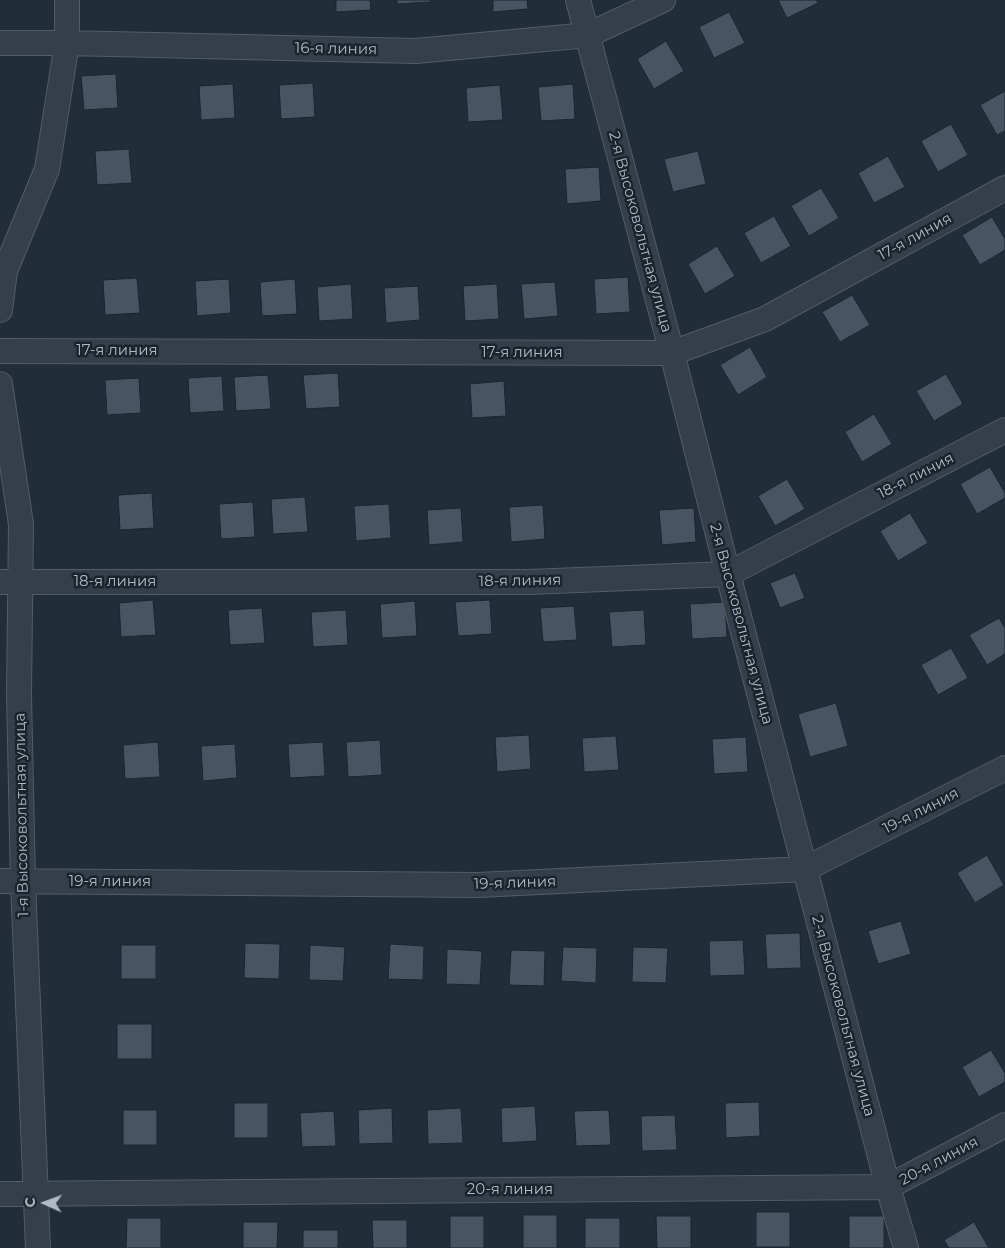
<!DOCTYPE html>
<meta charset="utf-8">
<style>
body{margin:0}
#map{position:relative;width:1005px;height:1248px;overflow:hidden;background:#212d38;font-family:Montserrat,sans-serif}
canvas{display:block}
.north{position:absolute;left:20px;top:1178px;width:50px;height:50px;-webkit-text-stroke:4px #1a242d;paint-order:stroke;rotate:272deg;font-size:14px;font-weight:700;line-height:20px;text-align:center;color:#afbac5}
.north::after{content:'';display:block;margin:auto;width:18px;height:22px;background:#afbac5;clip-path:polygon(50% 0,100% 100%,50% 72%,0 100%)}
</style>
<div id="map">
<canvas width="1005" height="1248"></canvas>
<div class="north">С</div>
</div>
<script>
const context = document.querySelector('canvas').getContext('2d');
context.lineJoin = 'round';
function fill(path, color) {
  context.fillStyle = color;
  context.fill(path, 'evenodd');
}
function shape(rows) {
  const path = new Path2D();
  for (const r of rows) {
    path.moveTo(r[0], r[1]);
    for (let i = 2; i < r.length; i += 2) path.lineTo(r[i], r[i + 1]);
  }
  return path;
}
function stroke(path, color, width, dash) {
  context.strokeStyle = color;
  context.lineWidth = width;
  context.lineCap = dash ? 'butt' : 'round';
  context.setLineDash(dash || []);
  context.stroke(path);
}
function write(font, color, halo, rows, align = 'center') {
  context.font = font + ' Montserrat,sans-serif';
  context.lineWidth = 5;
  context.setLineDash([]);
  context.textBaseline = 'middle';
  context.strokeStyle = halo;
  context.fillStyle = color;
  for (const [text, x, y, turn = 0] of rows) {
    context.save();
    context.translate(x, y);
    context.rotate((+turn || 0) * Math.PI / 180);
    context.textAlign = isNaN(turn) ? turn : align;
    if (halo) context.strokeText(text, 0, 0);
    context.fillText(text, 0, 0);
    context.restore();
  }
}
const building = shape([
 [336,0,370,0,371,10,336,12,336,0],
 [397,0,431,0,431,2,397,4,397,0],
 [493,0,527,0,528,9,493,12,493,0],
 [778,0,816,0,818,3,787,18,778,0],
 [729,12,745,43,714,58,699,27,729,12],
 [666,41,684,71,654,89,637,59,666,41],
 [116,74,118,108,84,110,81,76,116,74],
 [313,83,315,117,281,119,279,85,313,83],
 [233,84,235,118,201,120,199,86,233,84],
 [573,84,575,119,541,121,538,87,573,84],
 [500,85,503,120,468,122,466,88,500,85],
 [1005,91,1005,131,997,135,980,105,1005,91],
 [951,124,968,155,938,172,921,141,951,124],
 [129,149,132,183,97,185,95,151,129,149],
 [698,151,706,184,673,192,664,159,698,151],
 [888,156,905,187,874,203,858,173,888,156],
 [599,167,601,201,567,204,565,169,599,167],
 [821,188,839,218,809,236,791,206,821,188],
 [774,216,791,246,761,263,744,233,774,216],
 [992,217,1005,239,1005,250,980,265,962,235,992,217],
 [717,246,735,276,705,294,688,264,717,246],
 [628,277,630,312,596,314,594,279,628,277],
 [137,278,140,313,105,315,103,280,137,278],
 [229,279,231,313,197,316,195,281,229,279],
 [295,279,297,314,262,316,260,282,295,279],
 [555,282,558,316,524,319,521,284,555,282],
 [351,284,353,319,319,321,317,287,351,284],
 [497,284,499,319,465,321,463,286,497,284],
 [418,286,420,320,386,323,384,288,418,286],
 [852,295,870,325,840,342,822,312,852,295],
 [750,347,767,377,738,395,720,365,750,347],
 [338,373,340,407,306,409,303,375,338,373],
 [946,374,963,404,934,421,916,391,946,374],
 [268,375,271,409,236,411,234,377,268,375],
 [222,376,224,411,190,413,188,378,222,376],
 [139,378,141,413,107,415,105,380,139,378],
 [504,381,506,416,472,418,470,384,504,381],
 [874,414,892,444,862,462,845,432,874,414],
 [990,467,1005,493,1005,498,977,514,960,484,990,467],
 [787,479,805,509,775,526,758,496,787,479],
 [152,493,154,528,120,530,118,495,152,493],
 [305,497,308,532,273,534,271,499,305,497],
 [253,502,255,537,221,539,219,504,253,502],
 [389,504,391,538,356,541,354,506,389,504],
 [543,505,545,539,511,542,509,507,543,505],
 [461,508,463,542,429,545,427,510,461,508],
 [694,508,696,542,662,545,659,510,694,508],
 [910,513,928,543,898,561,880,531,910,513],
 [795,573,805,598,780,608,770,583,795,573],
 [153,600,156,635,121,637,119,603,153,600],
 [490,600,492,634,458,636,455,602,490,600],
 [415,601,417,636,382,638,380,604,415,601],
 [725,602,727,637,692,639,690,604,725,602],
 [574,606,577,640,543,642,540,608,574,606],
 [262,608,265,643,230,645,228,610,262,608],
 [346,610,348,645,313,647,311,612,346,610],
 [644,610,646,645,612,647,609,612,644,610],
 [999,618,1005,628,1005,654,987,665,969,635,999,618],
 [951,648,968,678,938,695,921,665,951,648],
 [836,703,848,746,810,757,798,714,836,703],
 [529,735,531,769,497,772,495,737,529,735],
 [616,736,619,770,584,772,582,738,616,736],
 [746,737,748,772,714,774,712,739,746,737],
 [380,740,382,775,348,777,346,742,380,740],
 [158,742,160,777,125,779,123,745,158,742],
 [323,742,325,776,290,778,288,744,323,742],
 [235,744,237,778,203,781,201,746,235,744],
 [987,855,1004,885,975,903,957,873,987,855],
 [901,921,911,954,878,964,868,931,901,921],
 [800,933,801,968,767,969,765,934,800,933],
 [743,940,745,975,710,976,709,941,743,940],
 [245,943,280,944,279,979,244,978,245,943],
 [390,944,424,946,423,980,388,979,390,944],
 [121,945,156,945,156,979,121,979,121,945],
 [310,945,345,947,343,981,309,980,310,945],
 [563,947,597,948,596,983,561,981,563,947],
 [633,947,668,948,666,983,632,982,633,947],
 [447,949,482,951,480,985,446,984,447,949],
 [511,950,545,951,544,986,509,985,511,950],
 [117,1024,152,1024,152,1059,117,1059,117,1024],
 [991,1050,1005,1073,1005,1082,979,1097,962,1067,991,1050],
 [759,1102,760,1136,726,1138,725,1103,759,1102],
 [234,1103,268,1103,268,1138,234,1138,234,1103],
 [535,1106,537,1141,502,1143,501,1108,535,1106],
 [392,1108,393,1143,359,1144,358,1110,392,1108],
 [461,1108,463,1143,428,1144,427,1110,461,1108],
 [123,1110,157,1110,157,1145,123,1145,123,1110],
 [609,1110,611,1145,576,1146,574,1111,609,1110],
 [334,1111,336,1146,302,1147,300,1113,334,1111],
 [675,1115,677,1150,642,1151,641,1116,675,1115],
 [756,1212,790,1212,790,1247,756,1247,756,1212],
 [523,1215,557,1215,557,1248,523,1248,523,1215],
 [450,1216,484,1216,484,1248,450,1248,450,1216],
 [656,1216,691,1216,691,1248,657,1248,656,1216],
 [849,1216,884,1216,884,1248,849,1248,849,1216],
 [127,1218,161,1218,161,1248,126,1248,127,1218],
 [585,1218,620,1218,620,1248,585,1248,585,1218],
 [372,1220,407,1220,407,1248,373,1248,372,1220],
 [243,1222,278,1222,277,1248,243,1248,243,1222],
 [974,1222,989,1248,949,1248,944,1240,974,1222],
 [303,1230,338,1230,338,1248,303,1248,303,1230]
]);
fill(building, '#475562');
stroke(building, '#1c262f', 1);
const minor = shape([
 [578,0,672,353,728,574,888,1187,906,1248],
 [0,43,67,43,416,51,588,35,663,0],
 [0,310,5,271,47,169,67,43,67,0],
 [0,351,672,353,765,319,1005,188],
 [0,384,21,524,19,694,23,882,38,1248],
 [0,582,529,582,728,574,1005,430],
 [0,881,478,885,805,869,1005,768],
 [0,1194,888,1187,1005,1125]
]);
stroke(minor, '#525d66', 26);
stroke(minor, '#343f49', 24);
write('15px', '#afbac5', '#1a242d', [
 ["16-я линия",336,49,1],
 ["2-я Высоковольтная улица",640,232,75],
 ["17-я линия",915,237,-29],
 ["17-я линия",117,351],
 ["17-я линия",522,353],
 ["18-я линия",916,476,-27],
 ["18-я линия",520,581,-1],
 ["18-я линия",115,582],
 ["2-я Высоковольтная улица",741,624,75],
 ["19-я линия",921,811,-27],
 ["1-я Высоковольтная улица",22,815,-91],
 ["19-я линия",110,882],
 ["19-я линия",515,883,-2],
 ["2-я Высоковольтная улица",843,1016,75],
 ["20-я линия",939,1161,-28],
 ["20-я линия",510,1190]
]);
</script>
